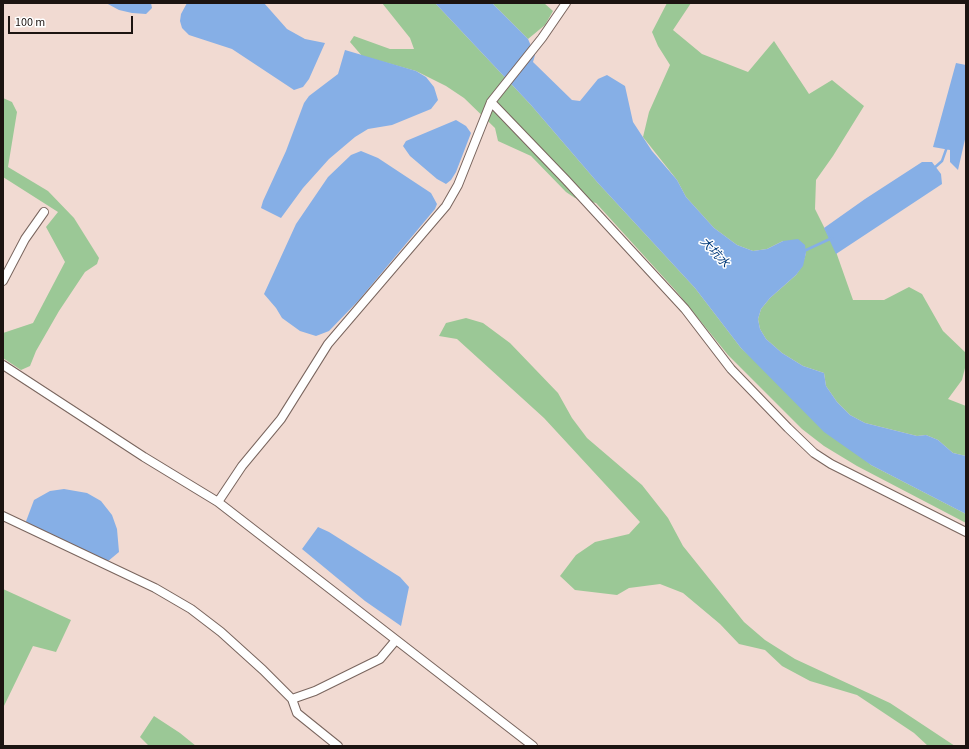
<!DOCTYPE html>
<meta charset="utf-8">
<style>
body{margin:0}
#map{position:relative;width:969px;height:749px;overflow:hidden;background:#f1dad2;font-family:"Source Sans 3",sans-serif}
canvas{display:block}
.frame{position:absolute;inset:0;border:4px solid #1c1411;pointer-events:none}
.scale{position:absolute;left:8px;top:16px;width:125px;height:18px;box-sizing:border-box;border:2px solid #1c1411;border-top:0;padding-left:5px;font-size:12px;line-height:14px;white-space:nowrap;color:#1c1411;-webkit-text-stroke:3px #fff;paint-order:stroke}
</style>
<div id="map">
<canvas width="969" height="749"></canvas>
<div class="frame"></div>
<div class="scale">100 m</div>
</div>
<script>
const context = document.querySelector('canvas').getContext('2d');
context.lineJoin = 'round';
function fill(path, color) {
  context.fillStyle = color;
  context.fill(path, 'evenodd');
}
function shape(rows) {
  const path = new Path2D();
  for (const r of rows) {
    path.moveTo(r[0], r[1]);
    for (let i = 2; i < r.length; i += 2) path.lineTo(r[i], r[i + 1]);
  }
  return path;
}
function stroke(path, color, width, dash) {
  context.strokeStyle = color;
  context.lineWidth = width;
  context.lineCap = dash ? 'butt' : 'round';
  context.setLineDash(dash || []);
  context.stroke(path);
}
function write(font, color, halo, rows, align = 'center') {
  context.font = font + ' "Source Sans 3","Noto Sans SC",sans-serif';
  context.lineWidth = 3;
  context.setLineDash([]);
  context.textBaseline = 'middle';
  context.strokeStyle = halo;
  context.fillStyle = color;
  for (const [text, x, y, turn = 0] of rows) {
    context.save();
    context.translate(x, y);
    context.rotate((+turn || 0) * Math.PI / 180);
    context.textAlign = isNaN(turn) ? turn : align;
    if (halo) context.strokeText(text, 0, 0);
    context.fillText(text, 0, 0);
    context.restore();
  }
}
fill(shape([
 [382,3,435,3,531,105,598,183,695,288,741,348,871,465,966,514,966,523,857,466,824,446,802,429,728,355,676,291,596,203,575,198,566,192,531,156,498,141,495,128,464,98,446,86,416,71,362,56,350,42,354,36,390,49,414,49,410,38],
 [492,3,544,3,553,11,545,25,528,39],
 [667,3,691,3,673,30,702,54,748,72,774,41,809,94,832,80,864,106,833,156,816,180,815,209,835,249,853,300,884,300,909,287,922,294,943,331,966,353,966,364,962,380,948,399,966,406,966,456,953,453,938,440,926,435,917,436,865,423,850,415,837,402,826,386,824,373,803,366,782,353,766,339,760,329,758,319,761,309,770,298,796,275,802,266,806,253,783,241,767,249,753,251,737,245,714,228,686,197,677,180,643,137,649,112,670,65,658,46,652,32],
 [3,98,12,102,17,112,8,167,48,191,74,218,99,258,97,264,85,272,59,311,36,351,30,366,21,370,3,358,3,333,33,323,65,262,46,227,58,212,3,177],
 [466,318,483,323,510,343,558,393,572,418,587,438,642,485,668,518,683,546,744,622,765,640,795,659,890,703,955,746,928,746,914,733,857,695,810,681,782,666,765,650,739,644,720,624,683,593,660,584,629,588,617,595,575,590,560,576,576,555,595,542,629,534,640,522,544,418,457,339,439,336,446,323],
 [3,589,71,620,56,652,33,646,3,708],
 [154,716,180,733,196,746,149,746,140,737]
]), '#9bc896');
fill(shape([
 [106,3,151,3,152,8,146,14,132,13,119,10],
 [187,3,264,3,287,29,305,39,325,43,309,79,303,87,294,90,232,49,189,35,182,28,180,21,181,14],
 [435,3,492,3,528,39,535,55,533,62,572,100,580,101,598,79,607,75,625,86,633,122,652,151,677,180,686,197,714,228,737,245,753,251,767,249,783,241,798,239,805,245,806,253,803,266,796,275,770,298,761,309,758,319,760,329,766,339,782,353,803,366,824,373,826,386,837,402,850,415,865,423,917,436,926,435,938,440,953,453,966,456,966,514,871,465,824,432,741,348,695,288,598,183,531,105],
 [345,50,416,71,426,77,434,87,438,100,431,109,392,125,368,129,355,137,329,159,303,188,281,218,261,208,263,201,286,151,304,103,309,96,338,74],
 [956,63,966,65,966,135,958,170,950,162,950,150,933,147],
 [456,120,466,126,471,133,456,172,451,180,446,184,437,179,410,156,403,146,406,141],
 [361,151,378,158,431,193,437,204,435,209,359,300,329,331,316,336,300,331,282,318,276,308,264,294,296,224,328,177,351,155],
 [922,162,932,162,941,174,942,184,836,254,824,228,865,199],
 [64,489,87,493,101,501,112,515,117,529,119,552,107,562,25,524,34,500,50,491],
 [318,527,329,532,400,577,409,587,401,626,365,601,302,549]
]), '#86afe6');
stroke(shape([
 [933,169,942,161,947,147],
 [804,251,832,238]
]), '#86afe6', 2.5);
const minor = shape([
 [491,102,566,180,685,309,731,369,788,428,814,453,831,464,966,532],
 [3,281,25,239,44,212],
 [3,365,144,457,218,502,533,746],
 [218,502,242,466,281,419,328,344,446,206,458,185,491,102,542,38,566,3],
 [3,516,155,588,191,609,221,632,263,670,292,699,297,713,338,746],
 [292,699,315,691,380,659,396,640]
]);
stroke(minor, '#79655e', 10);
stroke(minor, '#fff', 8);
write('italic 12px', '#003979', '#fff', [
 ["大坑水",714,253,47]
]);
</script>
